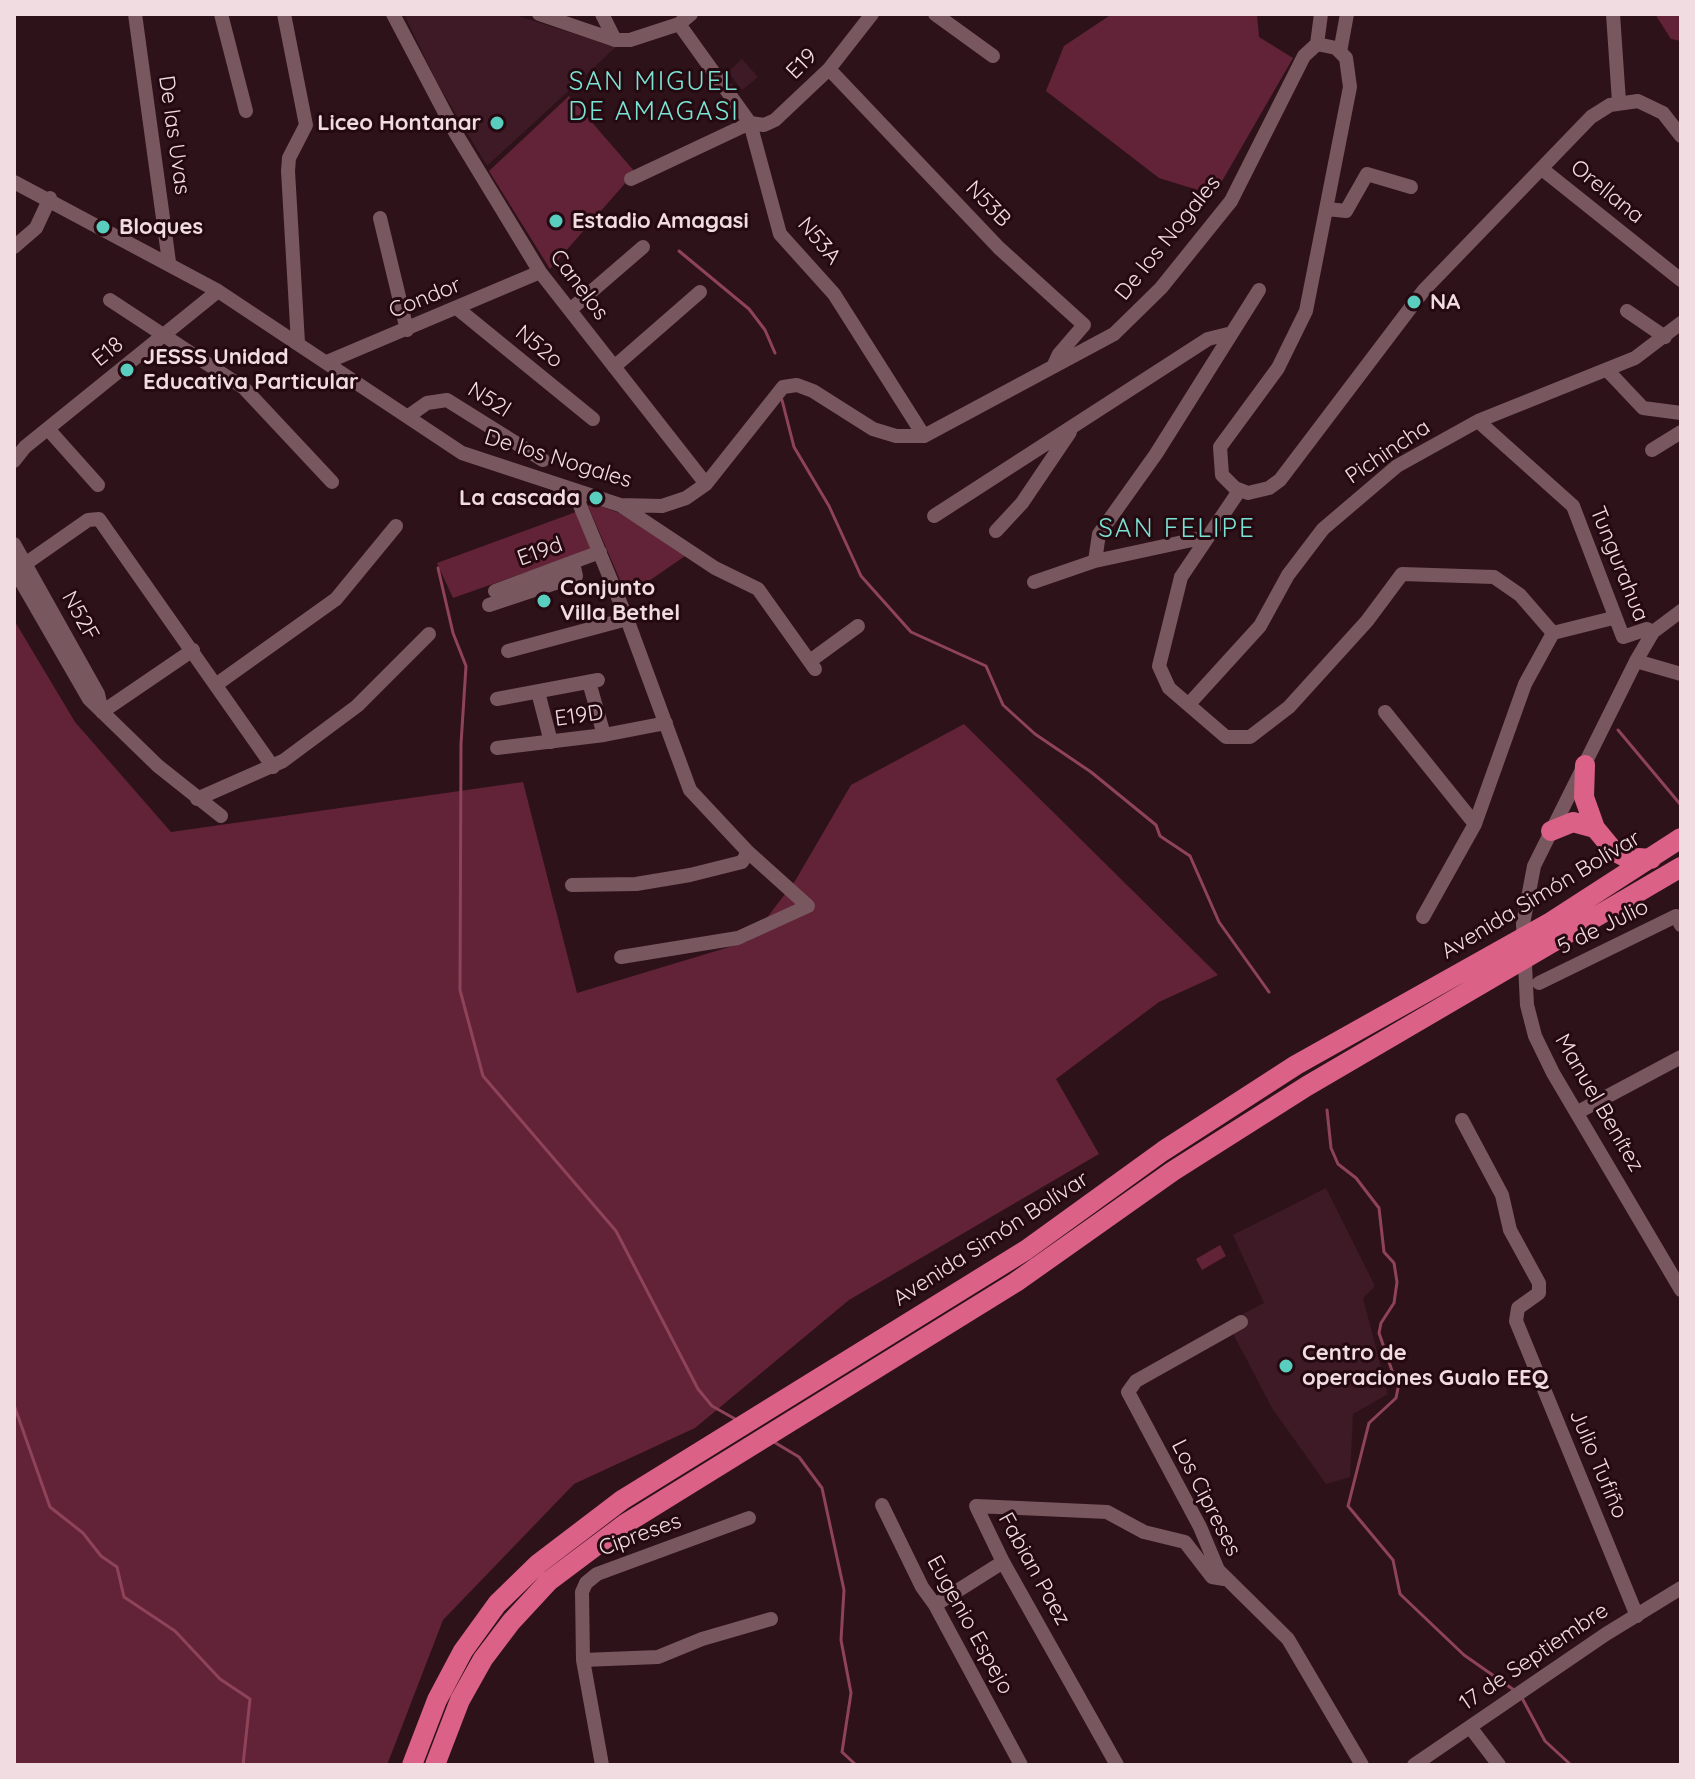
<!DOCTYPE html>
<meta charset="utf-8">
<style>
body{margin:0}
#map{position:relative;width:1695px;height:1779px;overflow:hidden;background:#2e121a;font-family:Quicksand,sans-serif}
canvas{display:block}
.frame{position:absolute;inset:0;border:16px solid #f1dde1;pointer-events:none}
</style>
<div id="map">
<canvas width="1695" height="1779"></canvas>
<div class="frame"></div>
</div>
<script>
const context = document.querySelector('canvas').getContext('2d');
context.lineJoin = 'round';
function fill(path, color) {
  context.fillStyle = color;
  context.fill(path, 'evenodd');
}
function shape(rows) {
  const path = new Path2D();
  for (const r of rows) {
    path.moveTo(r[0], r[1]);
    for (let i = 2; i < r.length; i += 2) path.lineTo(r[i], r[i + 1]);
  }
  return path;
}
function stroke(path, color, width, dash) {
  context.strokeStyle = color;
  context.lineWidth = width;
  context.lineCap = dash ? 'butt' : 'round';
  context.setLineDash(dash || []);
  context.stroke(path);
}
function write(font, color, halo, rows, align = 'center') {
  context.font = font + ' Quicksand,sans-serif';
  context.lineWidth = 6;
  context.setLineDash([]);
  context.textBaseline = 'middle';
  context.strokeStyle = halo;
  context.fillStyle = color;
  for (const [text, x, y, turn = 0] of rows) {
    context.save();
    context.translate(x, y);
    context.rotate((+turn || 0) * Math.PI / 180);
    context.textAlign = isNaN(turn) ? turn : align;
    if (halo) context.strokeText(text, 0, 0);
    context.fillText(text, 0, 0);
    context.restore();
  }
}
fill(shape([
 [404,14,512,14,616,47,487,166,436,81],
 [742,59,758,77,742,90,728,72],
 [1326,1188,1375,1286,1363,1298,1388,1394,1353,1414,1350,1477,1326,1484,1272,1408,1227,1322,1264,1303,1233,1235]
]), '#3d1a25');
fill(shape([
 [1112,14,1257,14,1259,37,1293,58,1214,195,1159,178,1046,91,1064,46],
 [1655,14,1681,14,1681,41,1671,39],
 [569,96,635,172,550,269,489,171],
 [592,503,622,514,688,554,627,596,588,506],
 [576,512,592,549,453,598,437,563],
 [14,620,75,722,171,832,523,782,577,993,749,941,795,881,851,785,964,724,1218,975,1159,1002,1056,1079,1099,1154,849,1300,695,1428,574,1484,443,1620,387,1765,14,1765],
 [1220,1245,1226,1256,1202,1270,1196,1259]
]), '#622338');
stroke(shape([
 [679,251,749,309,765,330,775,353],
 [782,400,794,447,829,506,861,576,911,632,986,666,1003,705,1035,734,1091,772,1156,825,1160,836,1190,856,1219,922,1269,992],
 [438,568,453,633,466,666,461,744,460,990,483,1076,616,1231,698,1389,712,1406,737,1420],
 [1618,730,1680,804],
 [1327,1110,1331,1148,1338,1164,1356,1178,1379,1208,1384,1252,1394,1263,1397,1282,1394,1303,1381,1323,1379,1333,1398,1388,1396,1398,1369,1423,1348,1506,1393,1560,1400,1594,1464,1655,1514,1690],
 [14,1405,50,1507,83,1533,101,1556,117,1567,124,1597,175,1631,220,1679,250,1699,243,1765],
 [774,1442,799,1457,822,1488,844,1590,841,1640,851,1693,842,1752,856,1765],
 [1522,1698,1545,1741,1571,1765]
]), '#8e4359', 3);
stroke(shape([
 [135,14,169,262],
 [221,14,246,111],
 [284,14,306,125,289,158,288,171,298,343],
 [393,14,455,132,540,272,706,484],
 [539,14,615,40,630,40,679,24,691,14],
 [602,14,615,40],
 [935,14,993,56],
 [1613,14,1619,102],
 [679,24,750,123,780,234,834,294,924,436],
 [1317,44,1336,48,1346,58,1350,87,1306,311,1278,368,1220,447,1222,475,1235,488,1248,493,1269,488,1280,480,1424,290,1591,117,1610,105,1638,101,1663,113,1681,136],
 [1317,44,1321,14],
 [1340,52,1347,14],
 [829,69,999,248,1084,325,1059,354,1053,367],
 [750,123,764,125,775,120,829,69,872,14],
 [1542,169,1681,280],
 [631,179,750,123],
 [14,182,218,291,462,453,620,505,662,506,686,498,706,484,783,387,797,385,813,391,873,429,896,436,924,436,1114,334,1161,288,1231,201,1304,56,1317,44],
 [1327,209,1346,211,1367,174,1411,187],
 [380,218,407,330],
 [14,247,36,228,50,198],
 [110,300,244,388,332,482],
 [458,309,593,419],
 [570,310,643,247],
 [1627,311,1665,337],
 [327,362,540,272],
 [614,367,700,292],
 [1608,371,1643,408,1681,413],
 [410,415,427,403,447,400,543,460],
 [1478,421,1573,506,1623,637,1647,629,1653,632],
 [48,429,98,485],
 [1652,450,1681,432],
 [14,461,25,447,218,291],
 [574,491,627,619,690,790,748,852,808,906,738,938,621,957],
 [1239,491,1181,577,1159,666,1169,688,1226,737,1250,737,1289,707,1367,621,1402,574,1494,577,1520,595,1553,633],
 [620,505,715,568,758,589,815,669],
 [934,516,1208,339,1228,334],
 [996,531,1022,503,1070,432],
 [14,544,98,694,102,712],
 [1095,561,1099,534,1156,454,1259,290],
 [14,569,89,699,158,766,221,816],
 [15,571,88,520,99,519,273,767],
 [1034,582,1095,561,1206,537],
 [495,591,600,552],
 [489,605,576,576,573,563],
 [1681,611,1653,632,1636,661,1534,866,1523,924,1527,1005,1535,1036,1553,1073,1681,1290],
 [508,651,627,619],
 [810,661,858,626],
 [1636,661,1681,674],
 [589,682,604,735],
 [217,684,336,599,396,526],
 [538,692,551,742],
 [497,699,598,680],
 [1189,704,1260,626,1288,575,1323,529,1397,466,1478,421,1635,358,1681,323],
 [102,712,193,650],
 [1385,712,1475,824],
 [497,748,604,735,666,723],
 [197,799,283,761,357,706,429,634],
 [572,885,636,884,690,875,742,862,748,852],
 [1423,917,1475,824,1525,684,1553,633,1613,618],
 [1539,983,1676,916,1681,925],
 [1578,1112,1681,1057],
 [1462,1120,1502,1195,1510,1230,1539,1283,1539,1293,1518,1308,1516,1321,1637,1616],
 [1241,1322,1136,1381,1128,1392,1200,1527,1218,1570,1288,1639,1362,1765],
 [882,1505,922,1587,935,1605,1021,1765],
 [935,1605,1003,1562],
 [583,1660,658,1657,702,1639,771,1619],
 [1470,1727,1499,1765],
 [602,1765,583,1660,582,1592,586,1583,597,1574,749,1518],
 [1117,1765,1003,1562,976,1506,1107,1512,1144,1532,1185,1542,1212,1577,1224,1579],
 [1414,1765,1606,1634,1681,1588]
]), '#79575f', 14);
stroke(shape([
 [1585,765,1584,797,1595,828,1614,851,1625,857,1651,859],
 [1551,831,1573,822,1595,828],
 [412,1765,437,1700,463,1651,497,1604,538,1564,622,1500,1026,1250,1163,1151,1296,1065,1551,922,1681,838],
 [435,1765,460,1700,483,1659,511,1622,549,1581,625,1524,1016,1282,1173,1171,1307,1086,1681,867]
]), '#db6187', 20);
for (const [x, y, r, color] of [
 [497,123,8,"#59cebe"],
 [556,221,8,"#59cebe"],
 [103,227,8,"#59cebe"],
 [1414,302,8,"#59cebe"],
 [127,370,8,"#59cebe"],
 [596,498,8,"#59cebe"],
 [544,601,8,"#59cebe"],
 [1286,1366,8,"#59cebe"]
]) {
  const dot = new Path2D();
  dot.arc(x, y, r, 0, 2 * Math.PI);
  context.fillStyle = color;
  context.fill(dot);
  stroke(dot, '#240911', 3);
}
write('22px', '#f1dde1', '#240911', [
 ["E19",802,64,-45],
 ["De las Uvas",174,135,82],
 ["Orellana",1607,192,39],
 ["N53B",988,204,46],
 ["De los Nogales",1168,238,-51],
 ["N53A",819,241,50],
 ["Canelos",579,285,53],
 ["Condor",425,298,-22],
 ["N52o",539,347,39],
 ["E18",108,352,-39],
 ["N52l",489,400,32],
 ["Pichincha",1388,452,-34],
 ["De los Nogales",558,459,17],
 ["E19d",540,552,-20],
 ["Tungurahua",1619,564,68],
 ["N52F",80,616,61],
 ["E19D",579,716,-8],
 ["Avenida Simón Bolívar",1541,895,-31],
 ["5 de Julio",1603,927,-26],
 ["Manuel Benítez",1599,1103,60],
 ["Avenida Simón Bolívar",991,1239,-33],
 ["Julio Tufiño",1598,1464,67],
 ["Los Cipreses",1206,1498,63],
 ["Cipreses",640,1535,-20],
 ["Fabian Paez",1034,1569,61],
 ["Eugenio Espejo",970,1625,61],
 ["17 de Septiembre",1534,1657,-34]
]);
write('bold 22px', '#f1dde1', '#240911', [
 ["Liceo Hontanar",481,123,"right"],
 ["Estadio Amagasi",572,221],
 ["Bloques",119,227],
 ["NA",1430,302],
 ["JESSS Unidad",143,357],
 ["Educativa Particular",143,382],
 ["La cascada",580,498,"right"],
 ["Conjunto",560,588],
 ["Villa Bethel",560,613],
 ["Centro de",1302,1353],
 ["operaciones Gualo EEQ",1302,1378]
], 'left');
context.letterSpacing = '2px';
write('26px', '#7be3d3', '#240911', [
 ["SAN MIGUEL",654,82],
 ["DE AMAGASI",654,112],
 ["SAN FELIPE",1177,529]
]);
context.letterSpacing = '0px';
</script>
